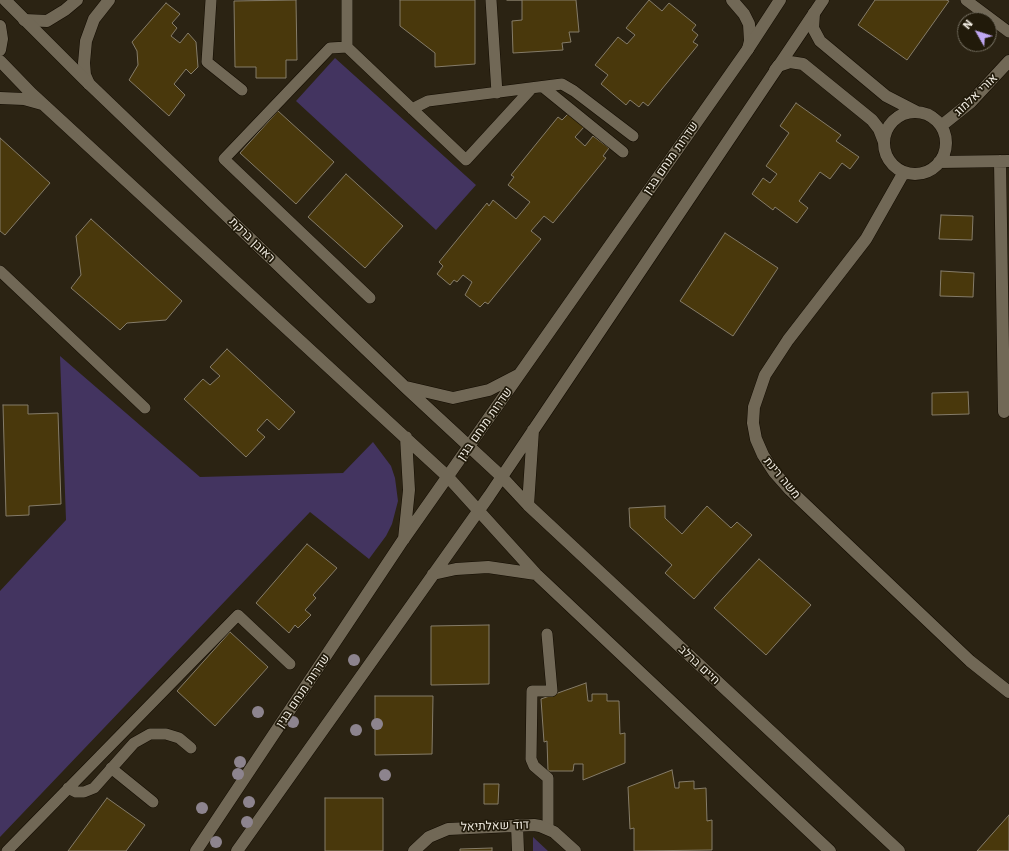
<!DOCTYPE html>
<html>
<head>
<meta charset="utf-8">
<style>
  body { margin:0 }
  #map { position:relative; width:1009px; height:851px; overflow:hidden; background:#2b2313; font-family:"Work Sans",sans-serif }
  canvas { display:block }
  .north { position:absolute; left:957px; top:12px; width:40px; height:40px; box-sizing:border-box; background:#211a0a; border:1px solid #746e60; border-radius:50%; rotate:309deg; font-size:11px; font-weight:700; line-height:16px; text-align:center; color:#f0ebe1 }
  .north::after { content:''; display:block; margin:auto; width:14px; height:18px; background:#c0a8f3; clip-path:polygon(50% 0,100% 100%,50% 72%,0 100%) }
</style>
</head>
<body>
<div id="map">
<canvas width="1009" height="851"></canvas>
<div class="north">N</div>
</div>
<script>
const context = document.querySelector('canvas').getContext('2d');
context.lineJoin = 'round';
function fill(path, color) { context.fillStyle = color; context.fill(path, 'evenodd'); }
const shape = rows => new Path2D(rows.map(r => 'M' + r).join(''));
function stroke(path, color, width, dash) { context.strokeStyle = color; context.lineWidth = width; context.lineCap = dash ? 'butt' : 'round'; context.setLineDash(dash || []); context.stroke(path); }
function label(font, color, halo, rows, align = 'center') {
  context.font = font + ' "Work Sans",Heebo,sans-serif'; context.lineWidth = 3.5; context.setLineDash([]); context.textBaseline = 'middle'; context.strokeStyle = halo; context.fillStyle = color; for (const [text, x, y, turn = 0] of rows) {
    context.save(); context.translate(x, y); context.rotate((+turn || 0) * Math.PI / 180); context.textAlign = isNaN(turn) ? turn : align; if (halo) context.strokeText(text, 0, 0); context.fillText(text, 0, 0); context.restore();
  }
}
const green = shape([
  [335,58,476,185,436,230,296,101],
  [60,356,200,477,343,473,373,442,391,466,395,478,398,501,392,524,386,536,369,559,310,512,0,837,0,591,66,520],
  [533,837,548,851,533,851]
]);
const building = shape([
  [296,0,297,60,286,60,286,78,256,78,256,67,235,67,234,1,296,0],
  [400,0,475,0,475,64,435,67,435,53,400,26,400,0],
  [507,0,576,0,579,32,569,32,571,42,562,43,563,50,513,53,512,21,522,20,522,0,507,0],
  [649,0,662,11,669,3,696,25,692,30,698,35,693,42,698,45,648,106,643,102,639,107,630,100,626,105,601,84,608,75,595,65,618,37,627,44,635,35,626,28,649,0],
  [875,0,946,0,949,1,907,60,858,25,875,0],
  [166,3,180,14,172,23,177,28,171,36,180,43,188,33,196,42,198,67,191,74,186,69,174,84,185,95,169,116,129,80,138,65,137,51,132,42,166,3],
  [796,103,841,135,836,141,859,157,850,169,842,163,830,179,820,172,799,201,808,208,797,223,775,207,773,210,752,194,763,178,770,183,777,174,766,166,789,133,780,126,796,103],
  [278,111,334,162,296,204,240,153,278,111],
  [568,114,584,127,575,137,585,146,593,136,609,148,603,156,606,158,553,223,544,216,531,231,541,239,488,304,485,302,480,307,465,295,472,282,463,275,457,282,454,280,450,285,437,274,443,266,439,262,487,203,489,206,493,200,516,219,530,202,508,185,514,177,511,175,558,117,562,120,568,114],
  [0,138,50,183,5,235,0,231,0,138],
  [346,174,403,226,365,268,308,217,346,174],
  [941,215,973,216,972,240,939,239,941,215],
  [91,219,182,301,166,320,127,323,120,330,71,288,81,275,76,236,91,219],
  [725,233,778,268,733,336,680,301,725,233],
  [941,271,974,273,973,297,940,296,941,271],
  [227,349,295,412,279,430,267,419,257,430,265,437,246,457,184,399,203,379,210,385,220,376,210,367,227,349],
  [968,392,969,414,932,415,932,393,968,392],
  [3,405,28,405,28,414,58,413,61,504,29,506,29,515,6,516,3,405],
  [665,506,665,518,682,534,707,506,731,528,737,522,752,535,694,599,665,573,672,565,630,527,629,508,665,506],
  [307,544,337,568,313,595,316,598,305,610,311,615,298,628,295,625,289,633,256,603,307,544],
  [759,559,811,605,766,655,714,608,759,559],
  [489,625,489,684,431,685,431,626,489,625],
  [230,632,268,667,215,726,177,691,230,632],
  [586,683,588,701,592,701,592,694,607,694,607,701,619,701,620,734,625,733,625,763,583,780,583,764,574,764,573,771,548,771,547,741,544,742,541,699,586,683],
  [375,696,433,696,432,754,375,755,375,696],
  [672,770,675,788,679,788,679,782,694,781,694,789,706,788,707,821,712,820,712,850,634,851,634,828,630,829,628,787,672,770],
  [484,784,499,784,498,804,484,804,484,784],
  [107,798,145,825,126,851,68,851,107,798],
  [325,798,383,798,383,851,325,851,325,798],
  [1009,815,1009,851,977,851,1009,815],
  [492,848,492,851,460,851,460,849,492,848]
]);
const lane = shape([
  [211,0,207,62,242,90],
  [347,0,347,47,466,160,532,88],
  [491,0,497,93],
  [966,0,1009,32],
  [347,47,330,48,224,159,370,298],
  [543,87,623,152],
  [412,109,428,101,562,84,574,91,633,136],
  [0,271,145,408],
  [547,634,552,691,532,691,531,759,534,766,548,778,548,829],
  [111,768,153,802],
  [68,788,76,792,84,792,94,788,134,743,150,734,166,734,179,738,191,748],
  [7,851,238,615,290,664]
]);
const street = shape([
  [732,0,744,14,749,24,750,41,748,49],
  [814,13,813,28,820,41,886,96,917,112],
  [24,20,47,21,65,10,77,0],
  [0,26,2,39,0,50],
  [775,70,778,66,790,62,803,64,872,120,879,129,884,142],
  [89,84,85,75,84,63,86,41,94,19,109,0],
  '884 143a31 31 0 1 1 62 0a31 31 0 1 1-62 0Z',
  [941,126,971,102,1009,61],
  [1000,161,1004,412],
  [939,162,1009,161],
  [904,172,866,239,788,340,765,375,754,407,753,423,756,439,763,455,774,472,790,490,970,661,1009,692],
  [517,825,518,851],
  [414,851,429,837,448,829,534,825,540,826,554,832,575,851]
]);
const secondary = shape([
  [5,0,84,79,405,387,501,476,528,505,899,851],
  [0,61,31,93,448,477,536,574,830,851],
  [0,98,24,99,42,104],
  [406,387,453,398,489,390,518,375],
  [528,505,533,430],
  [404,539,409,490,406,437],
  [433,574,456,569,488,567,536,574],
  [196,851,403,540,748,49,780,0],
  [237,851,489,496,823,0]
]);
const trees = [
  [354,660],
  [258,712],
  [293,722],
  [377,724],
  [356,730],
  [240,762],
  [238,774],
  [385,775],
  [249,802],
  [202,808],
  [247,822],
  [216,842]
];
const streetNames = [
  ["אורי אלמוג",976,95,-44],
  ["שדרות מנחם בגין",671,158,-55],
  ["ראובן ברקת",252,240,44],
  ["שדרות מנחם בגין",485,424,-55],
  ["משה רינת",782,478,50],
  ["חיים ברלב",699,665,43],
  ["שדרות מנחם בגין",303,691,-56],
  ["דוד שאלתיאל",495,826,-2]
];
fill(green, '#433460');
fill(building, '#49380c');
stroke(building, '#857c69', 1);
stroke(lane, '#130c01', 12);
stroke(street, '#130c01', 13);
stroke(secondary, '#130c01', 13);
stroke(lane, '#716856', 11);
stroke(street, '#716856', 12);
stroke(secondary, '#716856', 12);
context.fillStyle = '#8d848e';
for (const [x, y] of trees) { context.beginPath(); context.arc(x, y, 6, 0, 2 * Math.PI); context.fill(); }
label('12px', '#f0ebe1', '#211a0a', streetNames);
</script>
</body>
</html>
